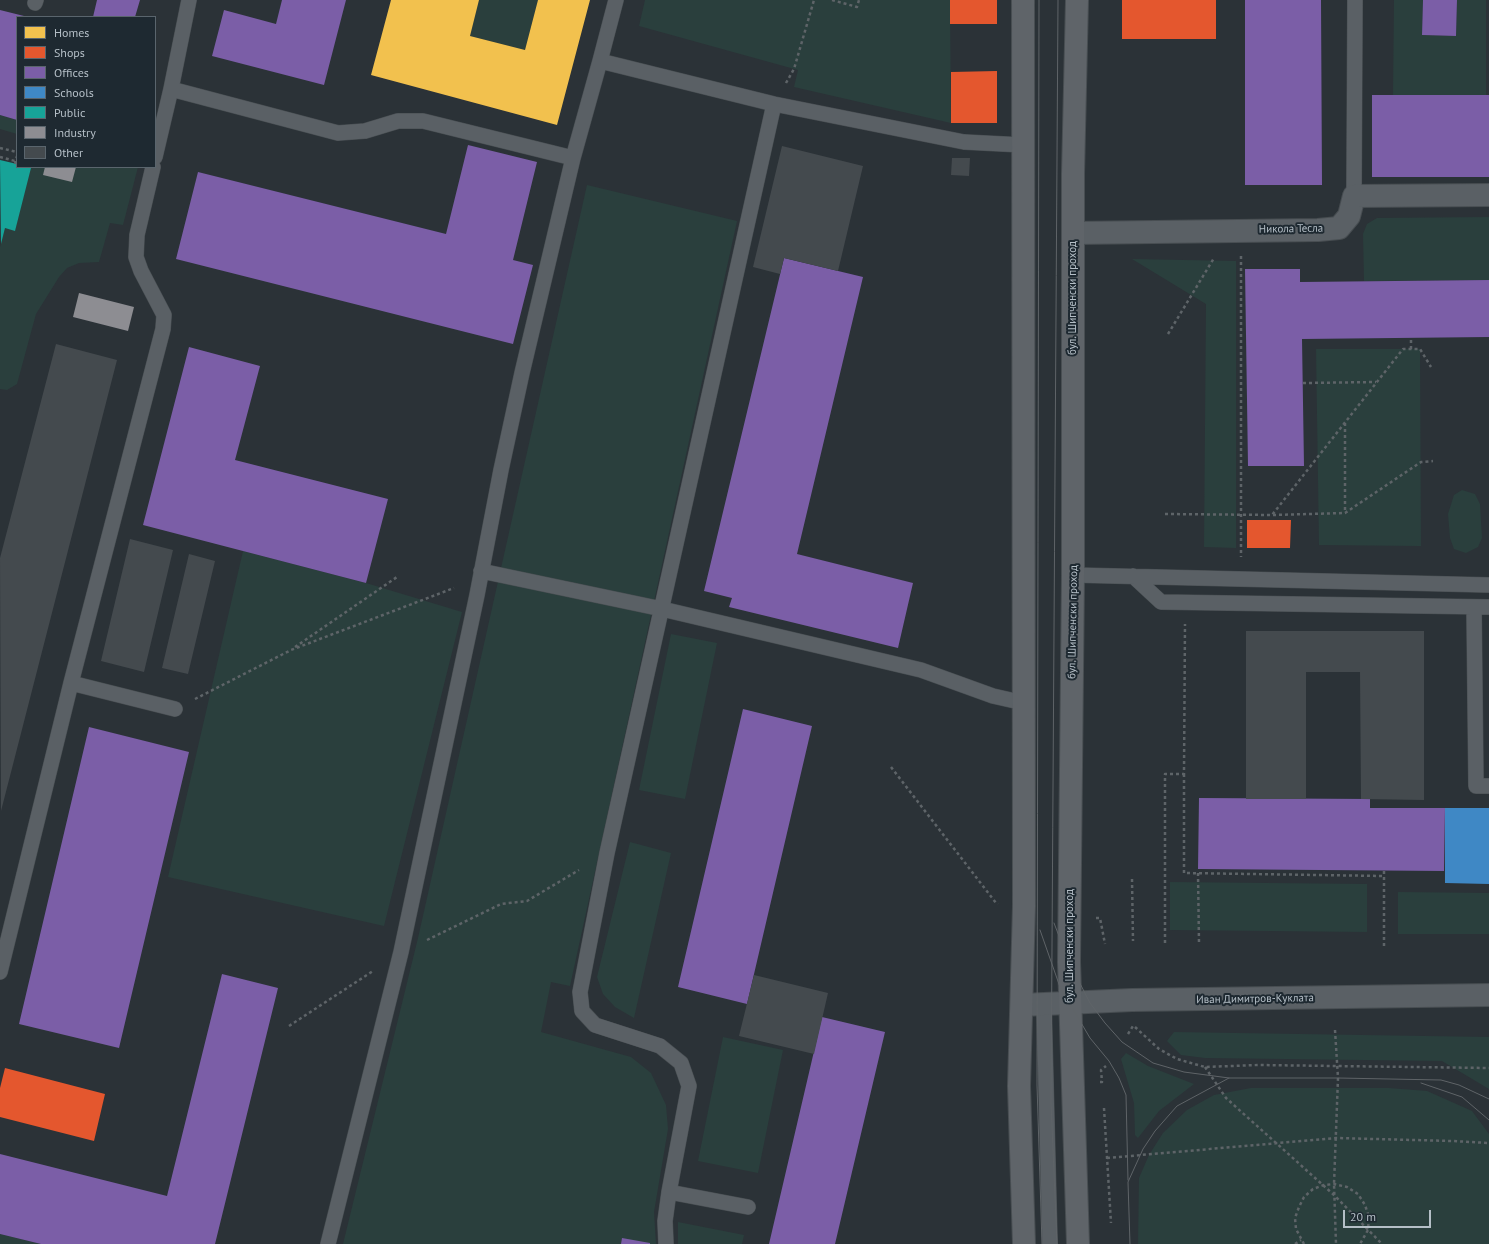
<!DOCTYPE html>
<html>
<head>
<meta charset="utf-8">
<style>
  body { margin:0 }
  #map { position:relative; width:1489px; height:1244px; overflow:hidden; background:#2b3237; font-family:"PT Sans",sans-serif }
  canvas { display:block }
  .legend { position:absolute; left:16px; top:16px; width:140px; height:152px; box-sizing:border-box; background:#1e2931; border:1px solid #5a656d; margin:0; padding:5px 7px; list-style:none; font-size:12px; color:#b5bfc7 }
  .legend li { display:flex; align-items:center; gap:8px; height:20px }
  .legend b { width:20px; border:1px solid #5a656d }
  .scale { position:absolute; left:1343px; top:1210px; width:88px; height:18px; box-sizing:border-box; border:2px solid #b5bfc7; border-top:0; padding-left:5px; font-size:12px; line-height:14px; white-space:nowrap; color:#b5bfc7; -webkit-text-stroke:3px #1e2931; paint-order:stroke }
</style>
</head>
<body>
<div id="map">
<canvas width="1489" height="1244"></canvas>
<ul class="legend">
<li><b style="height:11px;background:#f2c14e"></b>Homes</li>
<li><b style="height:11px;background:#e4572e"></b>Shops</li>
<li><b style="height:11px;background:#7b5ea7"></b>Offices</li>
<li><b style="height:11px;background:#3f88c5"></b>Schools</li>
<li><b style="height:11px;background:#17a398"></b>Public</li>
<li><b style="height:11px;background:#8d8d92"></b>Industry</li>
<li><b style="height:11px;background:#444a4e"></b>Other</li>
</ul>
<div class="scale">20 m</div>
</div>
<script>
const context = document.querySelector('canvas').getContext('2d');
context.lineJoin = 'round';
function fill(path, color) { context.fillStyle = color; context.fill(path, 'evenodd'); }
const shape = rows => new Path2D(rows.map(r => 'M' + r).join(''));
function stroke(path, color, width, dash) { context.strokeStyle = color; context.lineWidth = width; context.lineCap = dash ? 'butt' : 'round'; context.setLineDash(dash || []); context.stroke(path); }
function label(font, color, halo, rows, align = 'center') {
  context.font = font + ' "PT Sans",sans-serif'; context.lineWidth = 4; context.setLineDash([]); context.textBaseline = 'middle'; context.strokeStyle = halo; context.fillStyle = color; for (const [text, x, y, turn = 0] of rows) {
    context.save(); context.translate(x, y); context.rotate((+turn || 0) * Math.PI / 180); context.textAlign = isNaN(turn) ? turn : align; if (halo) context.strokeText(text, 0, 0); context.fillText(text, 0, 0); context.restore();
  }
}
const green = shape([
  [479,0,538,0,525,50,470,36],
  [645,0,950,0,951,123,794,87,798,70,639,26],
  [1394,0,1423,0,1422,35,1456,36,1457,0,1486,0,1486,95,1393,95],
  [0,115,17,120,17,134,0,129],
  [31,167,138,167,123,225,110,223,99,262,79,263,67,268,59,277,36,314,17,384,7,390,0,389,0,247,5,228,15,230],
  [587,185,737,221,570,986,551,982,541,1032,631,1057,651,1073,666,1105,668,1129,654,1212,656,1244,343,1244,418,938],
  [1489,217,1489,280,1364,281,1363,234,1367,224,1377,218],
  [1132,259,1236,261,1236,548,1204,547,1206,304],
  [1316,349,1420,349,1421,546,1319,545],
  [1462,490,1475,494,1480,504,1482,538,1478,547,1466,553,1454,549,1450,538,1448,514,1454,495],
  [243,551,366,583,462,612,384,926,168,877],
  [671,634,717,643,685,799,639,790],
  [630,842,671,853,634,1018,615,1007,603,994,597,977],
  [1170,882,1367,884,1367,932,1170,930],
  [1398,892,1489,893,1489,934,1398,934],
  [1174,1032,1489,1037,1489,1089,1442,1061,1205,1058,1181,1055,1167,1041],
  [723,1037,783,1050,758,1173,698,1161],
  [1126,1053,1148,1066,1194,1084,1159,1111,1138,1138,1135,1135,1134,1103,1121,1059],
  [1251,1088,1389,1088,1427,1091,1472,1111,1489,1134,1489,1244,1138,1244,1139,1178,1149,1155,1163,1133,1187,1110,1214,1095],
  [678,1222,744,1235,742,1244,678,1244],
  [0,1234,41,1244,0,1244]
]);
const homes = shape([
  [391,0,479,0,470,36,525,50,538,0,590,0,557,125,371,75]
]);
const shops = shape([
  [950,0,997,0,997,24,950,24],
  [1122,0,1216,0,1216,39,1122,39],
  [997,71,997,123,951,123,951,72],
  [1247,520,1291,520,1290,548,1247,548],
  [5,1068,105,1094,94,1141,0,1117,0,1088]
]);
const offices = shape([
  [97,0,140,0,135,17,93,17],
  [282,0,346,0,324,85,212,56,224,10,276,24],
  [1245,0,1321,0,1322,185,1245,185],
  [1423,0,1457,0,1456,36,1422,35],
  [0,10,24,16,17,17,17,120,0,115],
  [1372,95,1489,95,1489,177,1372,177],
  [468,145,537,162,513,260,533,265,513,344,176,259,198,172,446,234],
  [784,258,863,277,797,554,913,583,898,648,729,607,732,598,704,591],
  [1245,269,1300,269,1300,282,1489,280,1489,337,1302,339,1304,466,1248,466],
  [189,347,260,366,235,460,388,499,366,583,143,525],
  [743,709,812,726,747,1004,678,987],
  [89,727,189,752,119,1048,19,1024],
  [1199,798,1370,799,1370,808,1445,808,1444,871,1198,869],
  [222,974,278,988,215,1244,41,1244,0,1234,0,1154,167,1196],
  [822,1017,885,1032,835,1244,769,1244],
  [622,1238,650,1243,650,1244,621,1244]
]);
const schools = shape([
  [1445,808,1489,808,1489,884,1445,883]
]);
const public = shape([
  [0,160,17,164,17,167,31,168,15,231,5,228,1,244]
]);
const industry = shape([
  [45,167,76,167,72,182,43,175],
  [79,293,134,307,128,331,73,317]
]);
const building = shape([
  [782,146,863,166,838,271,784,258,780,274,753,267],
  [952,158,970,158,969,176,951,175],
  [56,344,117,360,1,811,0,558],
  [130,539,173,550,144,672,101,661],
  [189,554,215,561,188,674,162,668],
  [1246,631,1424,631,1424,800,1361,799,1360,672,1306,672,1306,799,1246,799],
  [754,975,828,993,814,1054,739,1036]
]);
const path = shape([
  [832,0,857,7,859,0],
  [786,83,794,69,814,0],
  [0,148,17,152],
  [0,157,15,161],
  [15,164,17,156],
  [1241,256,1241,557],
  [1168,334,1214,258],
  [1411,349,1411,338],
  [1303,383,1376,382],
  [1345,423,1345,513],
  [1165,514,1272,515,1403,349,1420,349,1431,367],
  [1273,515,1345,513,1421,462,1433,461],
  [295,647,397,577],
  [195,699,291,650,454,588],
  [891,767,996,903,998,904],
  [1184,774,1184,873,1384,876],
  [1198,873,1199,943],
  [1132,879,1133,941],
  [1096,918,1100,918,1105,944],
  [427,940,501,904,527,901,579,870],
  [1165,943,1165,774,1184,774,1185,624],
  [1384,946,1384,870],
  [289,1026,373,971],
  [1135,1027,1159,1049,1177,1059,1205,1067,1258,1065,1489,1068],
  [1335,1030,1338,1078,1334,1184,1336,1244],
  [1128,1034,1133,1026],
  [1205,1067,1226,1098,1334,1195,1382,1244],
  [1100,1082,1102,1082,1101,1070,1106,1066],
  [1104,1108,1111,1223],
  [1107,1158,1336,1138,1452,1141,1489,1143],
  [1295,1244,1301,1240],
  [1304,1244,1296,1229,1295,1218,1299,1207,1304,1197,1313,1189,1324,1185,1334,1184,1347,1187,1358,1194,1365,1205,1369,1217,1368,1230,1360,1244]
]);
const service = shape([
  [35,3,36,0],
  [600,61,616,0],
  [171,89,189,0],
  [155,157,171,89,338,133,365,131,398,121,423,121,573,158],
  [1354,196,1355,0],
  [481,571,662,609,921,670,993,696,1024,703],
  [1073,575,1489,585],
  [1133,576,1161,602,1489,607],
  [1474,607,1476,786,1489,786],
  [71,683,175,709],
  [0,972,71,683,163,329,164,315,141,271,136,257,137,235,153,167],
  [1044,1004,1050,1244],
  [669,1192,748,1207],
  [328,1244,401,952,477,595,501,470,522,373,573,158,600,61,774,104,964,142,1023,145],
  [666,1244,665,1221,669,1192,689,1086,681,1063,660,1046,595,1025,582,1011,580,992,607,853,774,104]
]);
const minor = shape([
  [1073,233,1318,230,1339,228,1349,216,1354,196,1489,195]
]);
const tertiary = shape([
  [1022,1005,1132,1000,1489,995]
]);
const secondary = shape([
  [1023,0,1024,906,1019,1086,1024,1244],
  [1077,0,1073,174,1073,575,1069,962,1078,1244]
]);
const tram = shape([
  [1039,0,1037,1085,1042,1244],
  [1054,923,1069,962,1090,1003,1105,1023,1122,1042,1153,1063,1184,1072,1229,1078],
  [1040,930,1060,987,1090,1038,1109,1061,1119,1078,1126,1095,1128,1180],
  [1421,1083,1462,1097,1489,1120],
  [1057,1244,1051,1103,1058,0],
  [1130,1244,1128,1182,1143,1149,1155,1131,1177,1106,1229,1078,1338,1078,1441,1080,1459,1085,1489,1099]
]);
const streetNames = [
  ["Никола Тесла",1291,229,-1],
  ["бул. Шипченски проход",1073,298,-90],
  ["бул. Шипченски проход",1073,622,-89],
  ["бул. Шипченски проход",1070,946,-90],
  ["Иван Димитров-Куклата",1255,999,-1]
];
fill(green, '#2a3f3d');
fill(homes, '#f2c14e');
fill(shops, '#e4572e');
fill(offices, '#7b5ea7');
fill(schools, '#3f88c5');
fill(public, '#17a398');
fill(industry, '#8d8d92');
fill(building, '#444a4e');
stroke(service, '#484e52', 16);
stroke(minor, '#484e52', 24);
stroke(tertiary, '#484e52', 24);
stroke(secondary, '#484e52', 24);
stroke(path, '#5e6468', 2.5, [3, 3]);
stroke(service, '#5a6065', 15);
stroke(minor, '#5a6065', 22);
stroke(tertiary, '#5a6065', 22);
stroke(secondary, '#5f6469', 22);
stroke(tram, '#5f6468', 1);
label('11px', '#b5bfc7', '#1e2931', streetNames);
</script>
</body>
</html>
